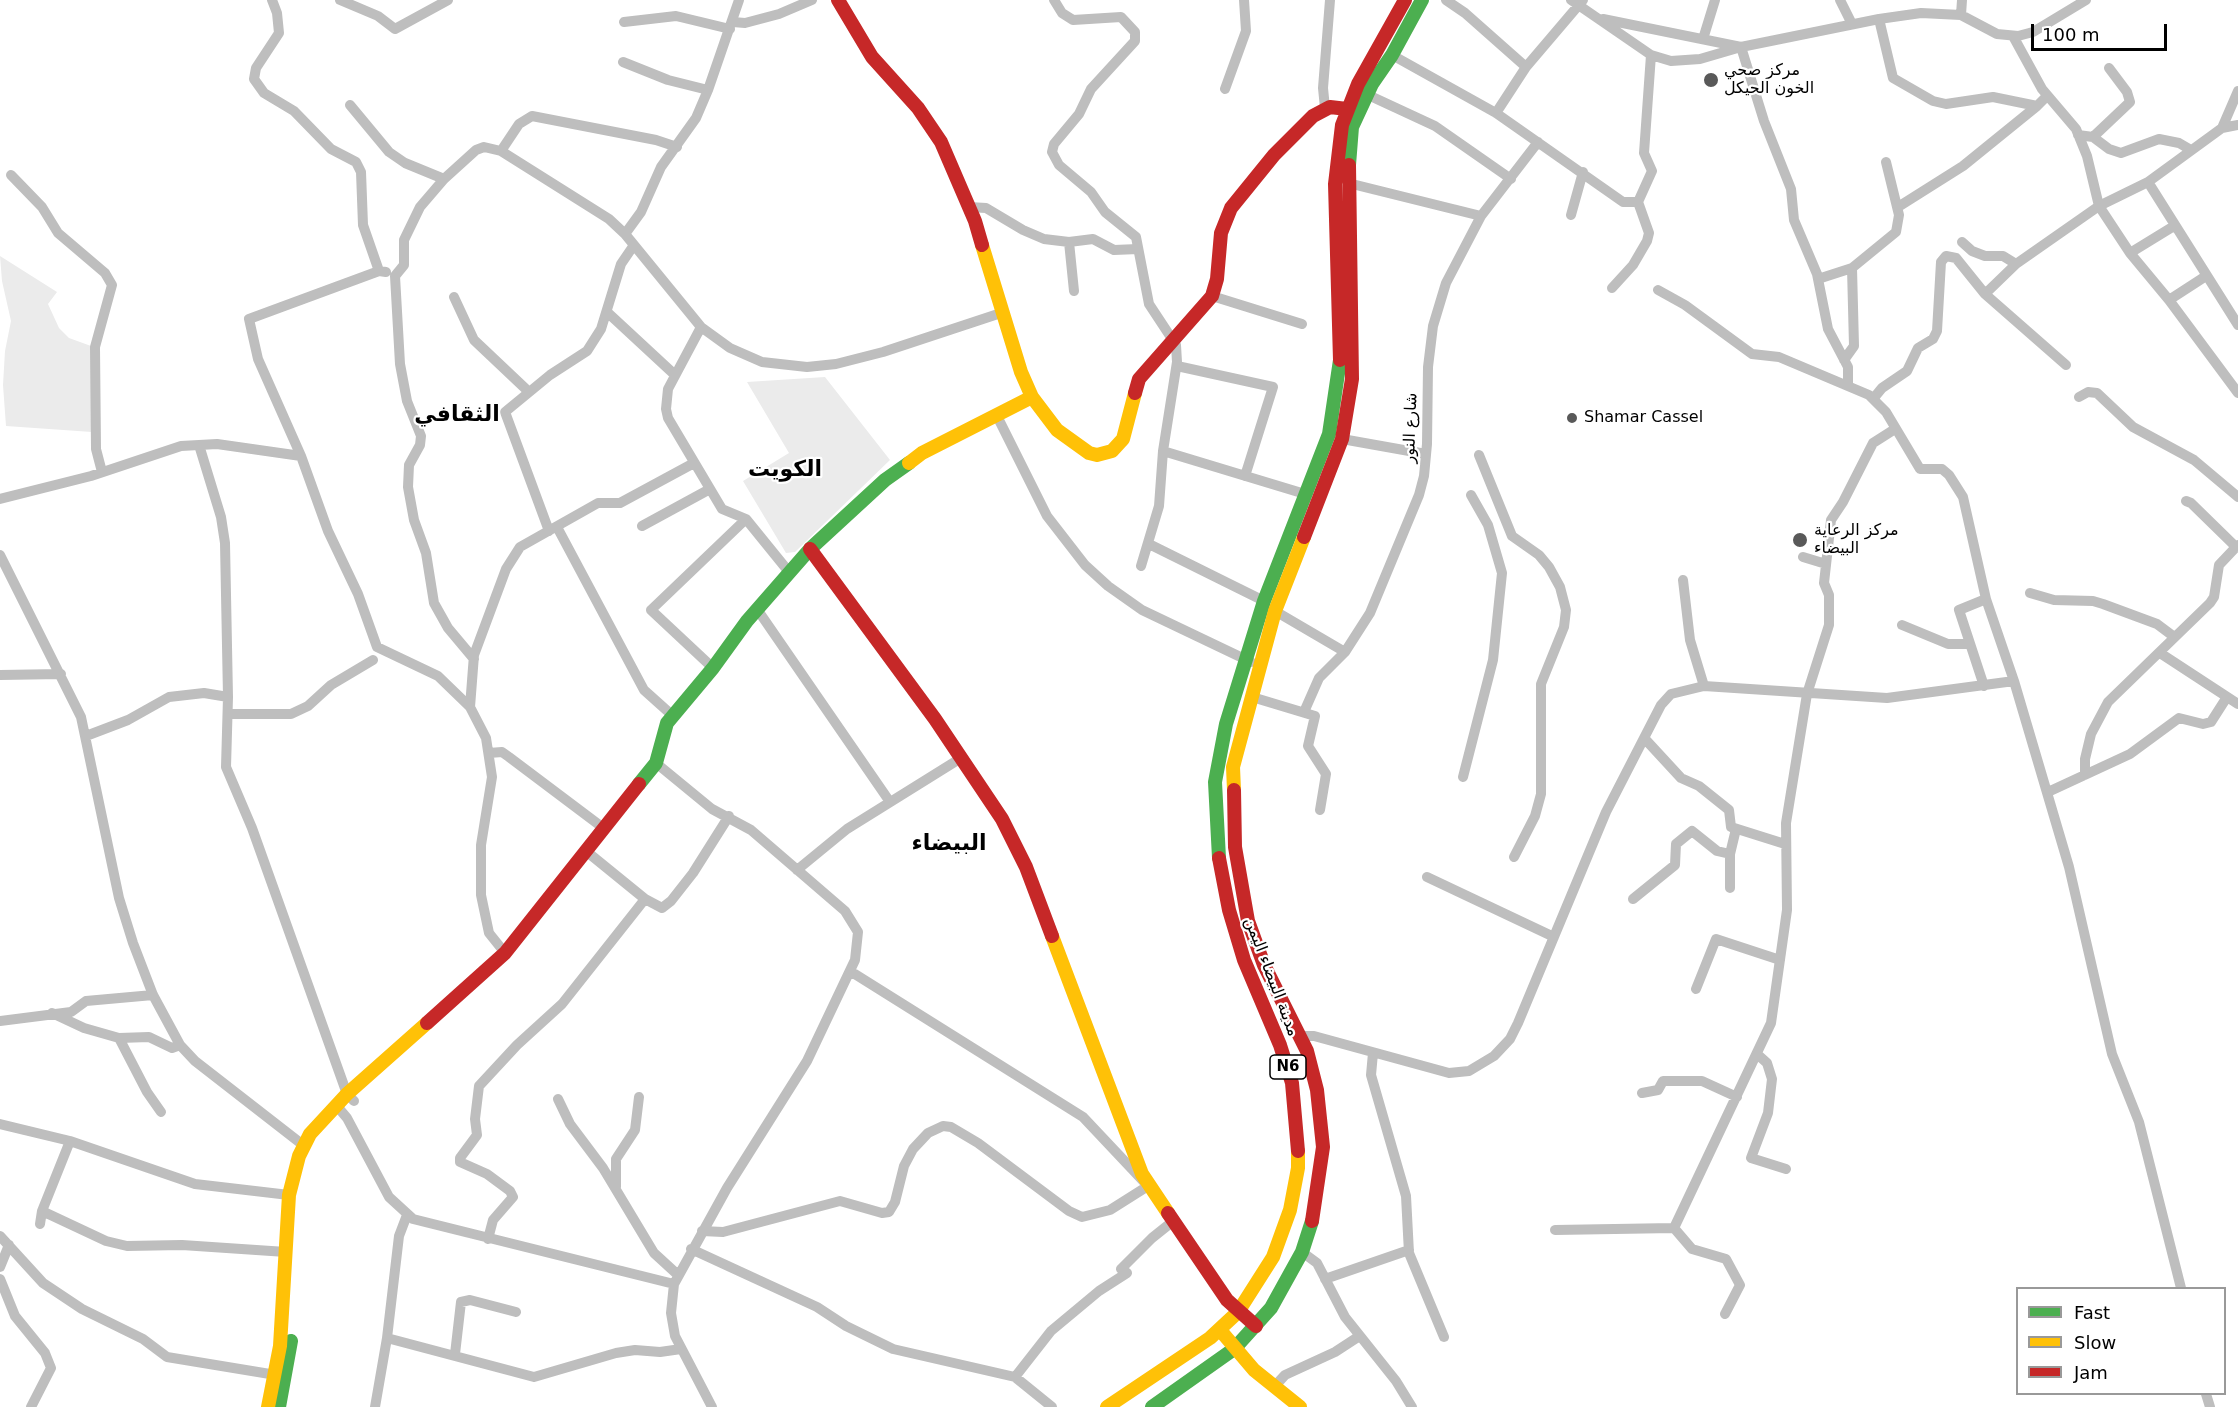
<!DOCTYPE html>
<html>
<head>
<meta charset="utf-8">
<style>
  body { margin:0 }
  #map { position:relative; width:2238px; height:1407px; overflow:hidden; background:#fff; font-family:"DejaVu Sans",sans-serif }
  canvas { display:block }
  .legend { position:absolute; left:2016px; top:1287px; width:210px; height:108px; box-sizing:border-box; background:#fff; border:2px solid #999; margin:0; padding:8px 10px; list-style:none; font-size:18px; color:#000 }
  .legend li { display:flex; align-items:center; gap:12px; height:30px }
  .legend b { width:30px; border:2px solid #999 }
  .scale { position:absolute; left:2031px; top:24px; width:136px; height:27px; box-sizing:border-box; border:3px solid #000; border-top:0; padding-left:8px; font-size:18px; line-height:21px; white-space:nowrap; color:#000; -webkit-text-stroke:4px #fff; paint-order:stroke }
</style>
</head>
<body>
<div id="map">
<canvas width="2238" height="1407"></canvas>
<ul class="legend">
<li><b style="height:8px;background:#4caf50"></b>Fast</li>
<li><b style="height:8px;background:#ffc107"></b>Slow</li>
<li><b style="height:8px;background:#c62828"></b>Jam</li>
</ul>
<div class="scale">100 m</div>
</div>
<script>
const context = document.querySelector('canvas').getContext('2d');
context.lineJoin = 'round';
function fill(path, color) { context.fillStyle = color; context.fill(path, 'evenodd'); }
const shape = rows => new Path2D(rows.map(r => 'M' + r).join(''));
function stroke(path, color, width, dash) { context.strokeStyle = color; context.lineWidth = width; context.lineCap = dash ? 'butt' : 'round'; context.setLineDash(dash || []); context.stroke(path); }
function label(font, color, halo, rows, align = 'center') {
  context.font = font + ' "DejaVu Sans","Noto Sans Arabic",sans-serif'; context.lineWidth = 4.5; context.setLineDash([]); context.textBaseline = 'middle'; context.strokeStyle = halo; context.fillStyle = color; for (const [text, x, y, turn = 0] of rows) {
    context.save(); context.translate(x, y); context.rotate((+turn || 0) * Math.PI / 180); context.textAlign = isNaN(turn) ? turn : align; if (halo) context.strokeText(text, 0, 0); context.fillText(text, 0, 0); context.restore();
  }
}
const green = shape([
  [0,256,57,292,48,304,59,328,69,338,91,346,92,432,6,426,3,385,5,351,11,321,2,281],
  [825,377,890,460,795,552,786,553,743,481,789,453,747,382]
]);
const street = shape([
  [272,0,277,13,279,33,256,68,254,79,264,93,294,111,331,149,356,162,361,172,363,225,379,271],
  [340,0,378,16,395,29,448,0],
  [1054,0,1062,13,1073,20,1121,17,1135,32,1135,41,1091,89,1079,114,1054,144,1052,152,1059,165,1091,192,1105,212,1136,237,1149,304,1176,345,1177,362,1163,451,1159,506,1141,566],
  [1446,0,1465,13,1526,67],
  [1571,0,1651,55,1671,61,1700,59,1741,47,1879,19,1921,13,1961,15,1997,34,2018,36,2033,32,2086,0],
  [1840,0,1852,24],
  [1961,15,1962,0],
  [1603,19,1741,47],
  [1879,19,1893,78,1933,101,1946,104,1993,97,2037,106,2047,96],
  [624,22,676,16,730,29],
  [733,22,745,23,779,14,812,0],
  [2013,36,2042,89,2076,129,2087,156,2099,206,2130,253,2169,300,2238,393],
  [1703,39,1715,0],
  [1741,47,1764,121,1791,189,1794,220,1817,274,1828,329,1848,367,1848,385],
  [1392,55,1496,113,1623,202,1638,202,1652,171,1644,153,1651,55],
  [623,62,668,80,708,90],
  [1225,89,1246,31,1244,0],
  [1366,94,1435,126,1511,179],
  [350,105,389,152,405,163,444,179],
  [1325,108,1323,88,1330,0],
  [1496,113,1526,67,1583,0],
  [2222,128,2238,91],
  [2078,135,2093,137,2109,149,2121,153,2159,139,2179,143,2191,150],
  [2093,137,2130,102,2127,92,2109,68],
  [501,151,519,124,532,116,656,140,677,147],
  [11,175,42,207,58,233,105,273,112,285,95,347,96,449,102,472],
  [2148,182,2222,128,2238,125],
  [1348,183,1481,216],
  [969,207,986,208,1023,230,1044,239,1069,242,1093,239,1114,250,1138,249],
  [1898,207,1963,166,2037,106],
  [1571,215,1583,172],
  [625,234,641,212,661,167,696,118,708,90,739,0],
  [1069,242,1074,291],
  [1962,242,1972,251,1985,256,2003,256,2016,264,2099,206,2148,182,2238,325],
  [2130,253,2174,226],
  [1818,279,1852,268,1896,232,1899,215,1886,162],
  [1612,288,1633,265,1647,241,1649,233,1638,202],
  [1658,290,1685,305,1752,354,1779,357,1869,395,1886,412,1920,469,1942,469,1949,475,1963,497,1986,599,2014,681,2069,867,2112,1054,2139,1122,2181,1288],
  [1985,294,2016,264],
  [1212,296,1302,324],
  [454,297,474,340,529,392],
  [2169,300,2206,276],
  [607,312,675,375],
  [701,327,668,389,666,409,668,418,722,509,746,519,789,572],
  [1844,360,1854,346,1852,268],
  [1177,366,1273,387,1245,476],
  [2079,397,2088,392,2097,393,2133,427,2194,460,2238,497],
  [1873,399,1882,388,1907,371,1918,348,1933,339,1937,331,1941,262,1946,256,1956,258,1985,294,2066,365],
  [996,414,1047,516,1085,565,1108,586,1142,610,1251,662],
  [1342,439,1426,454],
  [199,445,221,517,225,543,228,697,226,767,252,828,347,1094,354,1101],
  [1163,451,1305,494],
  [1479,455,1512,536,1539,555,1549,567,1560,587,1566,610,1564,627,1541,684,1541,794,1535,816,1514,857],
  [301,456,258,359,249,319,379,271,386,272],
  [0,499,91,476,181,446,217,444,301,456,328,531,358,594,377,647,438,676,470,707,486,738,492,777,481,845,481,895,489,933,505,953],
  [2186,501,2191,503,2236,547],
  [642,526,710,489],
  [557,527,644,690,673,716],
  [549,531,505,412,550,375,587,351,601,329,621,264,634,245],
  [1149,544,1264,601],
  [0,555,81,717,119,898,133,943,153,995,180,1045,195,1061,303,1145],
  [1803,557,1826,564],
  [1683,580,1690,640,1704,686],
  [2030,593,2054,600,2093,601,2103,604,2157,624,2173,636],
  [757,609,890,802],
  [1275,611,1345,652],
  [1902,625,1948,644,1970,644],
  [2160,653,2238,704],
  [474,659,448,628,434,603,426,553,414,520,408,487,409,465,420,445,421,436,407,401,400,364,395,276,404,265,404,240,420,207,444,179,476,150,484,147,501,151,609,219,625,234,701,327,730,348,762,362,807,367,836,364,883,352,1004,312],
  [713,668,651,610,746,519],
  [0,675,61,674],
  [1984,686,1959,610,1986,599],
  [1252,697,1315,716,1308,746,1326,774,1320,810],
  [470,707,474,655,506,569,520,547,598,503,620,503,694,463],
  [1304,712,1319,678,1345,652,1370,613,1419,495,1424,476,1427,444,1428,367,1433,326,1446,283,1481,216,1538,142],
  [228,714,291,714,308,706,331,685,373,660],
  [86,736,128,720,169,697,204,693,228,697],
  [1645,739,1681,778,1699,786,1729,810,1731,827,1785,844],
  [489,753,502,752,509,757,602,827],
  [656,763,712,809,751,830,845,911,858,932,855,960,807,1061,727,1188,674,1284,671,1313,675,1336,712,1407],
  [2085,775,2085,759,2091,734,2108,702,2210,603,2214,597,2219,565,2238,545],
  [1463,777,1493,660,1502,573,1488,525,1471,495],
  [2048,792,2130,754,2179,718,2203,724,2211,722,2227,697],
  [586,851,645,899,662,908,671,901,693,873,729,816],
  [797,870,847,829,961,758],
  [1427,877,1554,937],
  [1730,888,1730,854],
  [1633,899,1675,865,1676,844,1692,831,1717,851,1730,854,1736,829],
  [1696,989,1716,939,1780,960],
  [52,1013,84,1028,119,1038,149,1037,172,1048,180,1045],
  [0,1021,71,1012,86,1001,153,995],
  [1300,1036,1314,1036,1449,1073,1469,1071,1494,1056,1510,1039,1518,1023,1606,812,1661,705,1671,694,1704,686,1887,698,2014,681],
  [119,1038,147,1092,161,1112],
  [1373,1053,1371,1075,1406,1196,1409,1253,1444,1337],
  [1757,1054,1767,1063,1772,1079,1768,1113,1751,1158,1786,1169],
  [1642,1093,1658,1090,1663,1081,1702,1081,1737,1097],
  [558,1099,570,1124,603,1168,654,1253,678,1275],
  [336,1105,347,1118,389,1197,413,1219,674,1284],
  [0,1124,70,1141,195,1184,289,1195],
  [616,1187,616,1159,635,1130,639,1097],
  [42,1211,106,1241,127,1246,182,1245,286,1252],
  [40,1224,42,1211,70,1141],
  [1674,1228,1771,1023,1787,910,1786,823,1807,694,1829,625,1829,595,1824,583,1831,520,1843,502,1873,443,1895,429],
  [1555,1230,1674,1228,1692,1249,1726,1259,1740,1285,1725,1314],
  [702,1231,723,1232,840,1201,882,1213,889,1212,895,1202,904,1166,913,1149,928,1133,943,1126,951,1127,978,1143,1069,1211,1082,1217,1110,1210,1148,1186,1083,1117,850,971],
  [0,1236,43,1283,82,1309,143,1339,167,1357,276,1375],
  [488,1239,493,1220,513,1197,510,1191,487,1174,460,1162,460,1158,477,1135,475,1119,479,1086,517,1045,562,1004,645,899],
  [691,1249,817,1307,846,1326,893,1349,1015,1377,1052,1407],
  [1302,1252,1317,1263,1345,1317,1396,1381,1412,1407],
  [0,1267,9,1245],
  [0,1279,15,1316,45,1353,51,1368,31,1407],
  [1325,1279,1409,1250],
  [387,1338,534,1377,616,1353,635,1350,660,1352,681,1349],
  [455,1354,461,1302,470,1300,516,1312],
  [1015,1377,1051,1331,1099,1291,1127,1273,1121,1269,1152,1238,1172,1222],
  [1274,1387,1285,1375,1335,1352,1358,1337],
  [2206,1394,2210,1407],
  [375,1407,387,1338,399,1236,407,1215]
]);
const fast = shape([
  [1349,165,1352,127,1372,84,1392,55,1422,0],
  [639,784,656,763,667,723,713,668,747,621,810,549,885,480,909,463],
  [1219,858,1215,782,1226,724,1264,601,1329,434,1340,360],
  [279,1407,291,1341],
  [1152,1407,1234,1349,1271,1308,1302,1252,1312,1221]
]);
const slow = shape([
  [982,245,1021,372,1032,397,1057,430,1089,453,1097,455,1112,451,1123,439,1135,393],
  [909,463,922,453,1032,397],
  [1234,790,1233,767,1275,611,1304,537],
  [1052,936,1142,1174,1168,1213],
  [1220,1330,1254,1370,1300,1407],
  [268,1407,280,1346,289,1195,299,1156,310,1134,347,1094,427,1023],
  [1107,1407,1210,1338,1238,1312,1273,1257,1290,1210,1298,1168,1298,1151]
]);
const jam = shape([
  [838,0,872,57,918,108,941,142,975,221,982,245],
  [1340,360,1335,184,1342,125,1358,84,1405,0],
  [1135,393,1139,379,1212,296,1217,279,1221,233,1231,208,1274,155,1313,116,1330,107,1347,109],
  [1304,537,1342,439,1352,379,1349,165],
  [810,549,935,719,1002,819,1026,867,1052,936],
  [1234,790,1235,847,1248,921,1264,965,1307,1051,1317,1090,1323,1147,1312,1221],
  [1219,858,1229,910,1244,960,1280,1045,1292,1083,1298,1151],
  [427,1023,505,953,639,784],
  [1168,1213,1227,1300,1256,1326]
]);
const markers = [
  [1711,80,8,"#595959"],
  [1572,418,6,"#595959"],
  [1800,540,8,"#595959"]
];
const shields = [
  [1288,1067,36]
];
const shieldNames = [
  ["N6",1288,1067]
];
const poiNames = [
  ["مركز صحي",1724,71],
  ["الخون الحيكل",1724,89],
  ["Shamar Cassel",1584,418],
  ["مركز الرعاية",1814,531],
  ["البيضاء",1814,549]
];
const streetNames = [
  ["شارع النور",1411,428,-88],
  ["مدينة البيضاء اليمن",1271,977,69]
];
const districtNames = [
  ["الثقافي",457,415],
  ["الكويت",785,470],
  ["البيضاء",949,844]
];
fill(green, '#ebebeb');
stroke(street, '#bebebe', 10);
stroke(fast, '#4caf50', 14);
stroke(slow, '#ffc107', 14);
stroke(jam, '#c62828', 14);
for (const [x, y, r, color] of markers) { const dot = new Path2D(); dot.arc(x, y, r, 0, 2 * Math.PI); context.fillStyle = color; context.fill(dot); stroke(dot, '#fff', 2); }
for (const [x, y, w] of shields) { const box = new Path2D(); box.roundRect(x - w / 2, y - 12, w, 24, 4.5); context.fillStyle = '#fff'; context.fill(box); stroke(box, '#000', 1.5); }
label('bold 15px', '#000', null, shieldNames);
label('16px', '#000', '#fff', poiNames, 'left');
label('16px', '#000', '#fff', streetNames);
label('bold 22px', '#000', '#fff', districtNames);
</script>
</body>
</html>
